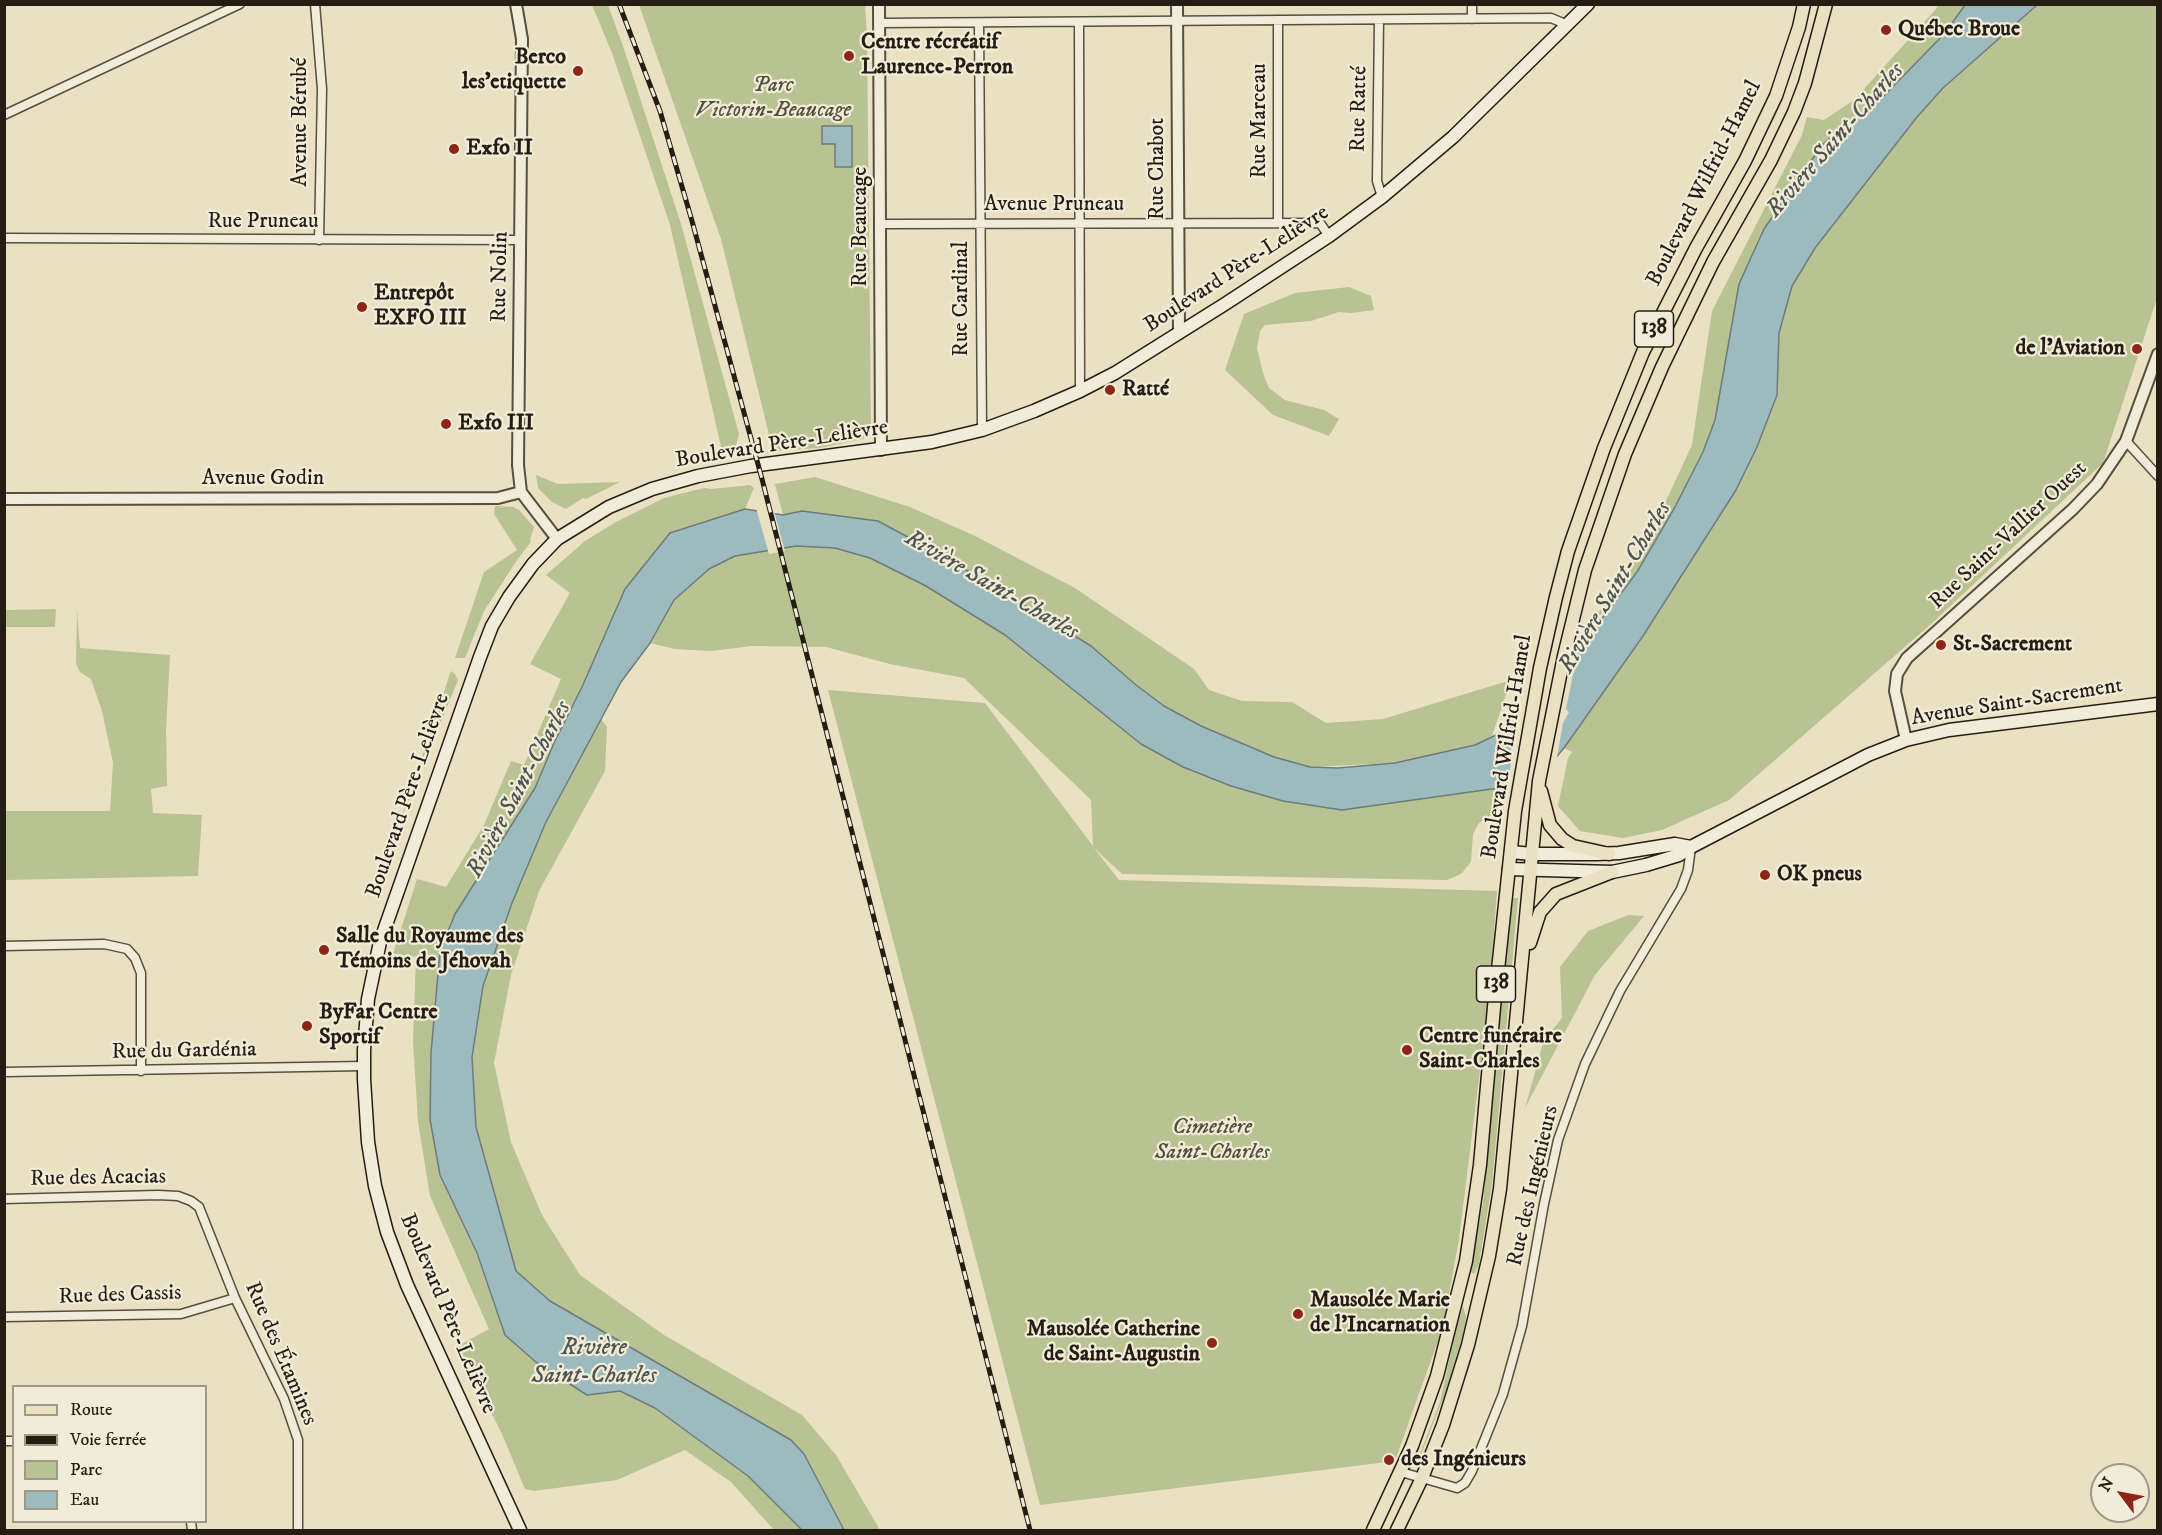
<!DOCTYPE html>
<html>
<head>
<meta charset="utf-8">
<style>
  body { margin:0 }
  #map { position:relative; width:2162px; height:1535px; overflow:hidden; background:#eae1c3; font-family:"IM FELL DW Pica",serif }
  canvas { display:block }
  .frame { position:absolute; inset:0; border:6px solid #251d14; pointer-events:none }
  .legend { position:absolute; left:12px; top:1385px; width:195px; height:138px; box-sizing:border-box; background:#f1ecd8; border:2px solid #9f998a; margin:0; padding:8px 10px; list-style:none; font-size:18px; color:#251d14 }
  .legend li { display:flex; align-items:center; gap:12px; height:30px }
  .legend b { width:30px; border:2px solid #9f998a }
  .north { position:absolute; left:2090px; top:1463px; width:60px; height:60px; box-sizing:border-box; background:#f1ecd8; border:2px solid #9f998a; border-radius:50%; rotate:302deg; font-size:16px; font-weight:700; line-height:24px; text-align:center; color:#251d14 }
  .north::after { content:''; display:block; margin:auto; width:21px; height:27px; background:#8f2418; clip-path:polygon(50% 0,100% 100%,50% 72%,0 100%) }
</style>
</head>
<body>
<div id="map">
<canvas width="2162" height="1535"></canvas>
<div class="frame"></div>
<ul class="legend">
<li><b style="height:8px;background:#eae1c3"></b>Route</li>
<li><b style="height:8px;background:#251d14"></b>Voie ferrée</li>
<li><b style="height:16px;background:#b8c292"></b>Parc</li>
<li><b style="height:16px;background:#9dbbbf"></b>Eau</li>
</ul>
<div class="north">N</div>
</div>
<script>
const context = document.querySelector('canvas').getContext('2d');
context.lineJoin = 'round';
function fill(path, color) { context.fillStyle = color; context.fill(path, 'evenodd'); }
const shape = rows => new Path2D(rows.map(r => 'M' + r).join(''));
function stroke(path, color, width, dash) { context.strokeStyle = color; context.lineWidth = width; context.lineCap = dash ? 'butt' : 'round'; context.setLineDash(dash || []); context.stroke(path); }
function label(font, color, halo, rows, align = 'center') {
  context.font = font + ' "IM FELL DW Pica",serif'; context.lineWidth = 4.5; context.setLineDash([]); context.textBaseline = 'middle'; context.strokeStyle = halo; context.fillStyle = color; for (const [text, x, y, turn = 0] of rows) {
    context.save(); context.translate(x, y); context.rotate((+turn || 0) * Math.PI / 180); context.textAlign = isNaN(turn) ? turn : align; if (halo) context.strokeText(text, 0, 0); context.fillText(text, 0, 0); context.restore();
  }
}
const green = shape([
  [592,5,608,5,624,49,681,224,739,434,734,453,723,455,670,225,612,53],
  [639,5,865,5,867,36,871,428,863,439,819,448,773,451,721,239],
  [1938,5,1965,5,1945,33,1880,100,1847,124,1823,144,1809,164,1739,284,1715,420,1703,452,1675,507,1637,572,1588,629,1657,520,1692,445,1712,311,1802,135,1807,117,1824,120,1854,100,1936,9],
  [2037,5,2157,5,2157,298,2103,463,1930,625,1729,800,1662,830,1623,838,1580,831,1558,806,1568,758,1572,752,1564,748,1643,636,1736,490,1757,447,1777,395,1779,333,1792,286,1815,248,1917,117,1943,88],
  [1349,287,1371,296,1374,310,1351,313,1339,312,1311,321,1265,325,1260,331,1257,348,1263,373,1269,388,1285,400,1324,410,1339,419,1329,436,1273,415,1225,370,1244,314,1295,293],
  [536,475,558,484,620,482,586,499,583,498,566,509,552,502,538,488],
  [815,477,910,507,973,535,1075,588,1194,669,1209,690,1242,701,1292,702,1326,723,1383,719,1511,680,1492,736,1475,745,1395,763,1310,767,1274,757,1201,726,1164,706,1136,685,798,512,783,515,775,484],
  [750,485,754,488,745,509,670,533,582,687,554,743,535,788,455,914,440,951,431,1053,440,1175,476,1253,505,1335,537,1363,587,1395,620,1391,655,1408,748,1476,802,1530,774,1530,731,1482,685,1450,617,1480,534,1491,525,1489,502,1434,458,1346,489,1329,430,1196,418,1122,413,1041,416,957,393,954,417,879,446,887,484,825,511,761,524,765,561,679,530,664,570,593,546,575,585,541,616,522,664,498,704,488,712,489],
  [495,506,513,507,519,510,534,527,530,540,531,542,517,560,484,611,465,658,455,658,484,572,517,550,494,514],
  [796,546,835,548,870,558,926,586,1005,635,1183,767,1230,786,1283,801,1342,810,1506,787,1494,813,1479,823,1473,834,1471,862,1461,874,1447,880,1122,874,1094,848,1119,880,1497,891,1489,998,1459,1239,1443,1327,1395,1461,1040,1505,828,690,985,703,1093,846,1091,800,964,678,890,664,826,647,752,646,711,651,675,649,650,643,674,600,709,569,735,556],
  [56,609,55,627,5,627,5,610],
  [77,610,80,648,170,655,166,730,167,786,151,789,153,813,202,815,198,876,5,880,5,811,110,811,113,763,102,711,91,679,80,672,76,664],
  [451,671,455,674,458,680,400,822],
  [601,719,607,727,605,771,539,891,511,975,494,1063,511,1142,542,1215,580,1275,664,1335,802,1415,836,1455,880,1530,844,1530,804,1454,550,1301,516,1271,476,1127,472,1057,483,986,512,903,546,823],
  [1513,898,1518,898,1492,1184,1479,1264,1474,1274,1470,1271,1483,1202,1506,949],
  [1628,915,1644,916,1595,975,1525,1108,1544,1040,1562,1018,1560,967,1588,931],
  [1463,1306,1466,1316,1465,1327,1446,1391,1420,1457,1419,1456,1440,1402,1455,1333]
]);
const water = shape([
  [1965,5,2037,5,1943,88,1917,117,1815,248,1792,286,1779,333,1777,395,1757,447,1736,490,1643,636,1564,748,1541,775,1506,787,1342,810,1283,801,1231,786,1183,767,1141,744,1005,635,926,586,870,558,835,548,796,546,735,556,709,569,674,600,650,643,621,682,546,822,512,903,483,986,472,1057,476,1127,516,1271,550,1301,791,1440,804,1454,844,1530,802,1530,748,1476,655,1408,620,1391,587,1395,537,1363,505,1335,477,1253,440,1175,430,1119,431,1053,440,951,455,914,535,788,554,743,582,687,625,589,670,533,745,509,783,515,802,511,878,521,943,556,1091,646,1136,685,1164,706,1201,726,1274,757,1310,767,1338,768,1395,763,1475,745,1496,735,1519,718,1591,633,1637,572,1675,507,1703,452,1715,420,1739,284,1764,229,1823,144,1847,124,1880,100,1945,33,1965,5],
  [822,126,852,126,852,167,835,167,835,144,822,144,822,126]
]);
const pier = shape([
  [756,508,774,511,785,551,769,554],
  [1577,655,1566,709,1569,712,1563,723,1556,763,1546,774,1507,788,1512,757,1509,754,1514,743,1519,713,1565,660]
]);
const minor = shape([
  [315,4,322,89,319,240],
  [1472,19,1472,4],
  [1379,20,1377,181,1382,197],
  [1079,22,1080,391],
  [880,23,1551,18,1568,25],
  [979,23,982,430],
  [4,115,240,4],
  [1278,222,1278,20],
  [880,224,1320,223,1329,236],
  [4,238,521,240],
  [2126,441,2158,476],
  [4,946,104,944,127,949,135,958,141,973,141,1071],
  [4,1072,364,1066],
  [4,1199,158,1195,178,1196,191,1201,199,1207,235,1298,284,1399,298,1440,298,1530],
  [4,1317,181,1314,235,1298],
  [4,1441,14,1441],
  [1401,1472,1457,1488,1465,1483,1472,1471,1503,1394,1522,1326,1544,1204,1558,1140,1585,1064,1620,991,1681,889,1688,870,1691,847],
  [191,1522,192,1530]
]);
const tertiary = shape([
  [516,4,522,39,518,465,521,492,557,539],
  [879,4,881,450],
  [1177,4,1179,333],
  [4,499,498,498,521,492],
  [1906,740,1895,691,1897,674,1907,658,2073,509,2097,484,2126,441,2158,354]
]);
const secondary = shape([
  [1511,852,1532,854,1597,854,1619,853,1675,844,1691,847],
  [1509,869,1612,872,1646,865,1679,855,1691,847,1868,755,1906,740,1949,730,2158,704],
  [520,1530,407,1285,387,1232,375,1186,368,1142,364,1079,364,1050,368,999,380,942,480,657,492,626,509,597,533,564,557,539,609,507,652,489,698,476,751,466,932,442,982,430,1034,411,1080,391,1115,373,1225,304,1329,236,1382,197,1453,137,1588,4]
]);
const primary = shape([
  [1541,791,1550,825,1562,839,1573,846,1609,854],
  [1530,943,1540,912,1556,894,1612,872],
  [1373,1530,1412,1446,1437,1376,1466,1261,1480,1165,1494,1007,1515,811,1540,668,1556,597,1568,551,1604,448,1643,352,1696,248,1745,161,1776,96,1799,27,1804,4],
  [1397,1530,1422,1478,1443,1425,1468,1345,1489,1256,1500,1189,1539,781,1564,656,1585,570,1625,454,1662,367,1713,262,1771,160,1794,112,1805,83,1826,4]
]);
const rail = shape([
  [619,4,660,111,692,221,762,479,1030,1530]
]);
const markers = [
  [1886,30,6,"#8f2418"],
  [849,56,6,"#8f2418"],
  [578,71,6,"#8f2418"],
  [454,149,6,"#8f2418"],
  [362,307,6,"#8f2418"],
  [2137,349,6,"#8f2418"],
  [1110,390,6,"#8f2418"],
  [446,424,6,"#8f2418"],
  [1941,645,6,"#8f2418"],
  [1765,875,6,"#8f2418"],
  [324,950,6,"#8f2418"],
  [307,1026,6,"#8f2418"],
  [1407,1050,6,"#8f2418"],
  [1298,1314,6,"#8f2418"],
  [1212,1343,6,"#8f2418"],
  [1389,1460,6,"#8f2418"]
];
const shields = [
  [1654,329,39],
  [1496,984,39]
];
const shieldNames = [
  ["138",1654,329],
  ["138",1496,984]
];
const poiNames = [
  ["Québec Broue",1898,30],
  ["Centre récréatif",861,43],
  ["Laurence-Perron",861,68],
  ["Berco",566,58,"right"],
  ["les'etiquette",566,83,"right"],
  ["Exfo II",466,149],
  ["Entrepôt",374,294],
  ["EXFO III",374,319],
  ["de l'Aviation",2125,349,"right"],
  ["Ratté",1122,390],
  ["Exfo III",458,424],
  ["St-Sacrement",1953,645],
  ["OK pneus",1777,875],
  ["Salle du Royaume des",336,937],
  ["Témoins de Jéhovah",336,962],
  ["ByFar Centre",319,1013],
  ["Sportif",319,1038],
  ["Centre funéraire",1419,1037],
  ["Saint-Charles",1419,1062],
  ["Mausolée Marie",1310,1301],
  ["de l'Incarnation",1310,1326],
  ["Mausolée Catherine",1200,1330,"right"],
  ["de Saint-Augustin",1200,1355,"right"],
  ["des Ingénieurs",1401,1460]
];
const parkNames = [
  ["Parc",773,86],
  ["Victorin-Beaucage",773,111],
  ["Cimetière",1212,1128],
  ["Saint-Charles",1212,1153]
];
const streetNames = [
  ["Rue Ratté",1360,109,-89],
  ["Rue Marceau",1260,121,-90],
  ["Avenue Bérubé",301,122,-90],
  ["Rue Chabot",1158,169,-90],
  ["Boulevard Wilfrid-Hamel",1705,184,-63],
  ["Avenue Pruneau",1054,205],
  ["Rue Pruneau",263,222],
  ["Rue Beaucage",861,227,-90],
  ["Boulevard Père-Lelièvre",1237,270,-33],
  ["Rue Nolin",501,277,-89],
  ["Rue Cardinal",962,299,-90],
  ["Boulevard Père-Lelièvre",782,445,-9],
  ["Avenue Godin",263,479],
  ["Rue Saint-Vallier Ouest",2009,536,-43],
  ["Avenue Saint-Sacrement",2017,703,-9],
  ["Boulevard Wilfrid-Hamel",1508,747,-81],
  ["Boulevard Père-Lelièvre",409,796,-71],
  ["Rue du Gardénia",184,1052,-1],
  ["Rue des Acacias",98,1179,-1],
  ["Rue des Ingénieurs",1534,1186,-77],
  ["Rue des Cassis",120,1296,-2],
  ["Boulevard Père-Lelièvre",447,1314,67],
  ["Rue des Étamines",280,1354,67]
];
const waterNames = [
  ["Rivière Saint-Charles",1836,141,-49],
  ["Rivière Saint-Charles",991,586,30],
  ["Rivière Saint-Charles",1616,588,-59],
  ["Rivière Saint-Charles",520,790,-62],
  ["Rivière",594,1349],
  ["Saint-Charles",594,1377]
];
fill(green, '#b8c292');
fill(water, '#9dbbbf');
stroke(water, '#6d7c7b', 1.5);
fill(pier, '#eae1c3');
stroke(minor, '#564e40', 11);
stroke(tertiary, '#564e40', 14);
stroke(secondary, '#251d14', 15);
stroke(primary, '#251d14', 15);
stroke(minor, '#f1ecd8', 8);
stroke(tertiary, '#f1ecd8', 10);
stroke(secondary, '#f1ecd8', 12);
stroke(primary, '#eae1c3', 12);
stroke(rail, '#251d14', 5);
stroke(rail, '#f1ecd8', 3, [9]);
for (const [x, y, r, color] of markers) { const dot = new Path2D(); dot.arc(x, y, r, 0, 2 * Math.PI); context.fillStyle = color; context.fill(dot); stroke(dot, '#f1ecd8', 2); }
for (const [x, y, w] of shields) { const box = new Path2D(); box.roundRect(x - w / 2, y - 18, w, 36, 4.5); context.fillStyle = '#f1ecd8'; context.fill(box); stroke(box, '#251d14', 1.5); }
label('bold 21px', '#251d14', null, shieldNames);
label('bold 22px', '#251d14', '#f1ecd8', poiNames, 'left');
label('italic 22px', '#514f3a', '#f1ecd8', parkNames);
label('22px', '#251d14', '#f1ecd8', streetNames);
label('italic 24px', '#4f5450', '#f1ecd8', waterNames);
</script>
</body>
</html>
